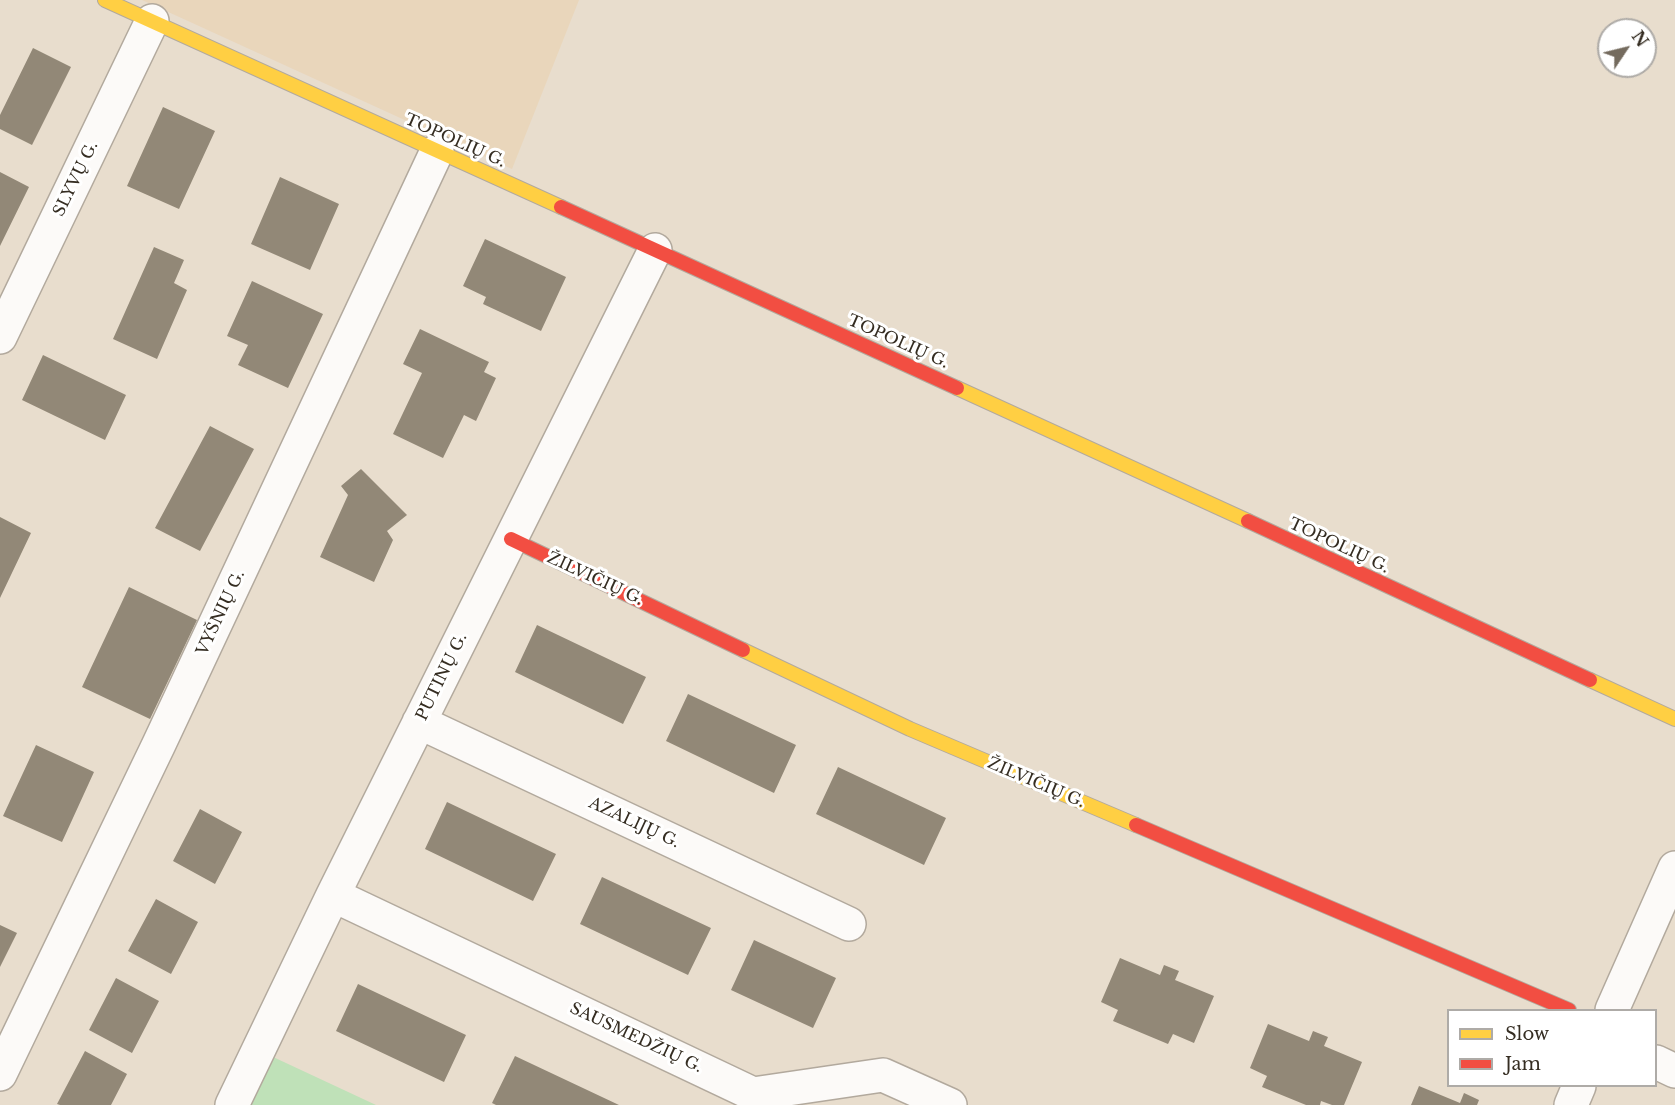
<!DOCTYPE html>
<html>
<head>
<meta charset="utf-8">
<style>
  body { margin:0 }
  #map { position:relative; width:1675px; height:1105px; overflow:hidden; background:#e8ddcd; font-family:"Libre Baskerville",serif }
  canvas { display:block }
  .legend { position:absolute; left:1447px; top:1009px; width:210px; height:78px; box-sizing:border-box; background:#fff; border:2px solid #aeaba7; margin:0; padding:8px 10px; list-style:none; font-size:18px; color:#352d22 }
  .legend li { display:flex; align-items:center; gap:12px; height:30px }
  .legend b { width:30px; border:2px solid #aeaba7 }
  .north { position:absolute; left:1597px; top:18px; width:60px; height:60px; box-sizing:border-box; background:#fff; border:2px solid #aeaba7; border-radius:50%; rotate:55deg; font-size:16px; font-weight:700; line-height:24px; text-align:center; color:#352d22 }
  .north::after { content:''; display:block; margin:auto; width:21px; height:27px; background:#746b5e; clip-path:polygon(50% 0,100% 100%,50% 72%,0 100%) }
</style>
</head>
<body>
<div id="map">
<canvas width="1675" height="1105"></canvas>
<ul class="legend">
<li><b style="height:8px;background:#ffcf43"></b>Slow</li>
<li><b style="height:8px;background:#f24e42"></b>Jam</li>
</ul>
<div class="north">N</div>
</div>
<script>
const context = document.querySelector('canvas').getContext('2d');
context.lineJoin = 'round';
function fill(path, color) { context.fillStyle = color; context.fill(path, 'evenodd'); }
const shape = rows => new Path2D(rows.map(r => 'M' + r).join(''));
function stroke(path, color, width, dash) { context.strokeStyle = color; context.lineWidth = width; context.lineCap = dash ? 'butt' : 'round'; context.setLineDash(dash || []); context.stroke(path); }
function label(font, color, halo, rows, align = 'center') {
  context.font = font + ' "Libre Baskerville",serif'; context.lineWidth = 6; context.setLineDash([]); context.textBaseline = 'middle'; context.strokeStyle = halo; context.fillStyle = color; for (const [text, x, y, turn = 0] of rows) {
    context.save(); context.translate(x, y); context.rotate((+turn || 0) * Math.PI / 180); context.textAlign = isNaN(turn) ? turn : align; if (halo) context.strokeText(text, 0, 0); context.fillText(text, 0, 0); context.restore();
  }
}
const built = shape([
  [142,0,579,0,512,169]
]);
const green = shape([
  [271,1056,376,1105,248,1105]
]);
const building = shape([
  [33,48,71,67,32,145,0,129,0,115],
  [163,107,215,131,179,209,127,186],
  [0,172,29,187,0,246],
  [280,177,339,204,310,270,251,244],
  [485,239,566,277,541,331,483,304,486,297,463,286],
  [154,247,184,260,174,283,187,290,157,359,113,339],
  [252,281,323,314,288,388,238,365,248,345,227,336],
  [420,329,489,362,484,372,496,378,476,421,464,415,443,458,393,434,422,373,403,364],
  [43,355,126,395,105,440,22,400],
  [210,426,254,449,200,551,155,528],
  [361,469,407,515,387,531,393,540,374,582,320,557,348,495,341,486],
  [0,517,31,533,0,598],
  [129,587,197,620,150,719,82,687],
  [537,625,646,677,623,724,515,672],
  [688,694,796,745,774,793,666,741],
  [36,745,94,772,62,842,3,816],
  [838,767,946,818,924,865,816,814],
  [447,802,556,854,533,901,425,849],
  [200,809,242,832,215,884,173,861],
  [602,877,711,928,688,975,580,924],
  [156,899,198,922,171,974,128,951],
  [0,925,17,933,0,967],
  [754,940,836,978,813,1028,731,990],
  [1120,958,1160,975,1164,965,1179,971,1175,980,1214,996,1194,1043,1173,1034,1168,1044,1113,1021,1118,1010,1101,1002],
  [116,978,159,1001,132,1053,89,1030],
  [358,984,466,1035,444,1082,336,1031],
  [1268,1024,1309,1041,1313,1031,1328,1037,1324,1046,1362,1062,1344,1105,1332,1105,1321,1101,1320,1105,1306,1105,1262,1087,1267,1076,1250,1068],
  [85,1051,127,1074,111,1105,60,1105,57,1104],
  [515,1056,619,1105,496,1105,492,1103],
  [1419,1086,1460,1103,1464,1093,1479,1100,1477,1105,1411,1105]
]);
const street = shape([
  [0,337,152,21],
  [419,722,849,924],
  [333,895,753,1094,883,1075,950,1105],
  [1612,1010,1675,868],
  [1656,1062,1675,1071],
  [0,1074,159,744,437,151],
  [232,1105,333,895,655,250],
  [1571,1105,1579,1086]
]);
const slow = shape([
  [105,0,561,207],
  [957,388,1248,521],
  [743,650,910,729,1136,825],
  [1590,680,1675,719]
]);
const jam = shape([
  [561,207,957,388],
  [1248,521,1590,680],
  [511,539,743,650],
  [1136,825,1569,1010]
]);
const streetNames = [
  ["TOPOLIŲ G.",455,141,24],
  ["SLYVŲ G.",76,179,-64],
  ["TOPOLIŲ G.",898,342,24],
  ["TOPOLIŲ G.",1339,546,25],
  ["ŽILVIČIŲ G.",595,579,25],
  ["VYŠNIŲ G.",221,613,-65],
  ["PUTINŲ G.",442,677,-64],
  ["ŽILVIČIŲ G.",1036,783,23],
  ["AZALIJŲ G.",634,823,25],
  ["SAUSMEDŽIŲ G.",636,1038,25]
];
fill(built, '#e9d6bb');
fill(green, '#bfe1b8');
fill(building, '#928877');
stroke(street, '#b2a99d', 36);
stroke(slow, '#b2a99d', 16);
stroke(jam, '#b2a99d', 16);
stroke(street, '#fcfaf8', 33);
stroke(slow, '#ffcf43', 14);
stroke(jam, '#f24e42', 14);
label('16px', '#352d22', '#fff', streetNames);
</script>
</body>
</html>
